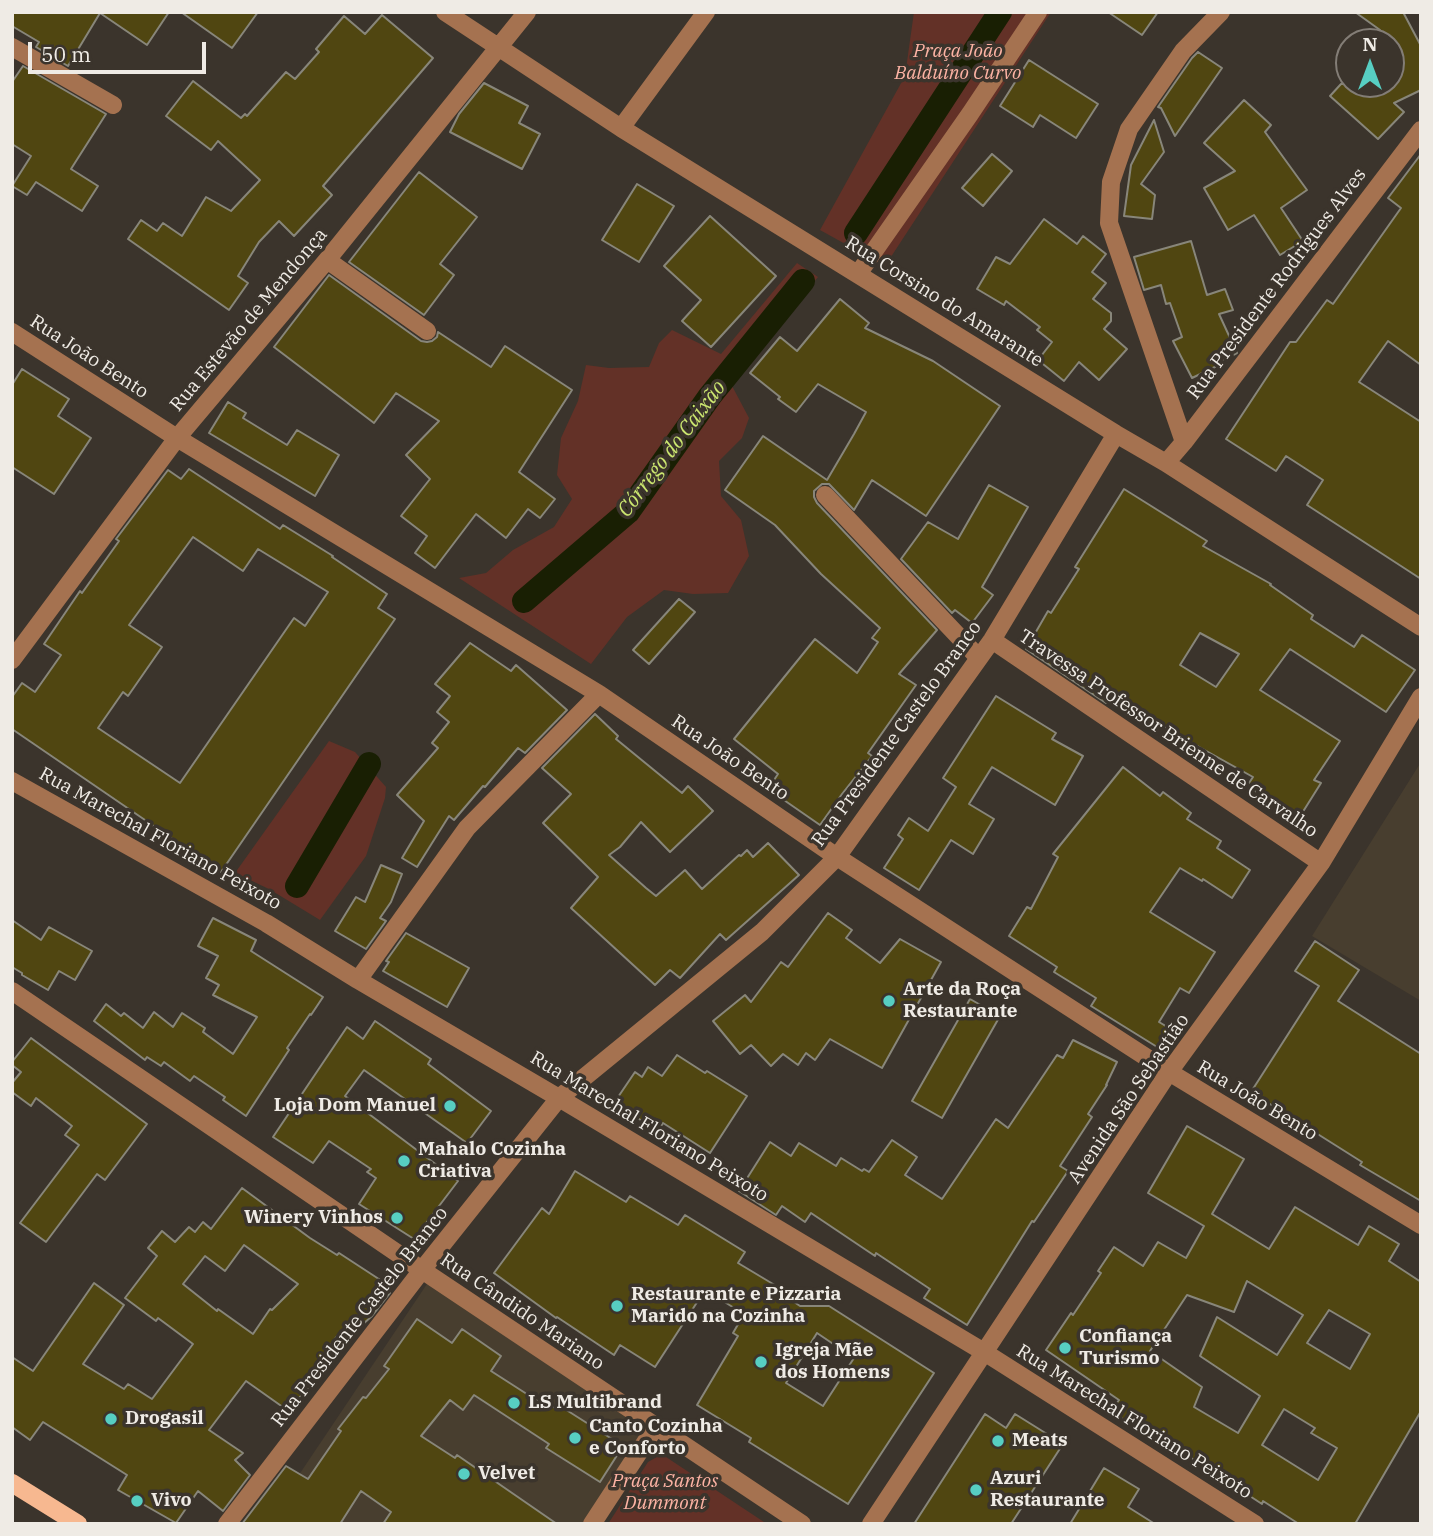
<!DOCTYPE html>
<html>
<head>
<meta charset="utf-8">
<style>
  body { margin:0 }
  #map { position:relative; width:1433px; height:1536px; overflow:hidden; background:#3b342c; font-family:"IBM Plex Serif",serif }
  canvas { display:block }
  .frame { position:absolute; inset:0; border:14px solid #efebe5; pointer-events:none }
  .north { position:absolute; left:1335px; top:28px; width:70px; height:70px; box-sizing:border-box; background:#3b342c; border:2px solid #837d76; border-radius:50%; rotate:0deg; font-size:19px; font-weight:700; line-height:28px; text-align:center; color:#efebe5 }
  .north::after { content:''; display:block; margin:auto; width:24px; height:32px; background:#57cec2; clip-path:polygon(50% 0,100% 100%,50% 72%,0 100%) }
  .scale { position:absolute; left:28px; top:42px; width:178px; height:32px; box-sizing:border-box; border:4px solid #efebe5; border-top:0; padding-left:9px; font-size:21px; line-height:24px; white-space:nowrap; color:#efebe5; -webkit-text-stroke:5px #3b342c; paint-order:stroke }
</style>
</head>
<body>
<div id="map">
<canvas width="1433" height="1536"></canvas>
<div class="frame"></div>
<div class="north">N</div>
<div class="scale">50 m</div>
</div>
<script>
const context = document.querySelector('canvas').getContext('2d');
context.lineJoin = 'round';
function fill(path, color) { context.fillStyle = color; context.fill(path, 'evenodd'); }
const shape = rows => new Path2D(rows.map(r => 'M' + r).join(''));
function stroke(path, color, width, dash) { context.strokeStyle = color; context.lineWidth = width; context.lineCap = dash ? 'butt' : 'round'; context.setLineDash(dash || []); context.stroke(path); }
function label(font, color, halo, rows, align = 'center') {
  context.font = font + ' "IBM Plex Serif",serif'; context.lineWidth = 7; context.setLineDash([]); context.textBaseline = 'middle'; context.strokeStyle = halo; context.fillStyle = color; for (const [text, x, y, turn = 0] of rows) {
    context.save(); context.translate(x, y); context.rotate((+turn || 0) * Math.PI / 180); context.textAlign = isNaN(turn) ? turn : align; if (halo) context.strokeText(text, 0, 0); context.fillText(text, 0, 0); context.restore();
  }
}
const built = shape([
  [1421,762,1421,1001,1312,936],
  [431,1278,652,1425,586,1524,266,1524]
]);
const green = shape([
  [914,12,1051,12,885,266,820,230,905,76],
  [797,263,818,277,731,384,749,418,742,438,719,461,721,496,741,520,749,556,728,593,693,594,664,590,627,617,591,664,459,578,486,573,513,550,554,527,572,499,557,475,561,438,578,401,586,365,609,368,649,367,659,343,672,330,721,354],
  [329,741,355,752,386,787,385,798,366,856,320,920,269,889,235,873],
  [657,1457,666,1457,767,1524,608,1524,648,1462]
]);
const canal = shape([
  [856,233,1000,12],
  [524,601,628,512,710,396,803,281],
  [297,886,369,764]
]);
const building = shape([
  [12,12,169,12,147,45,100,13,68,66,36,47,39,42,12,26,12,12],
  [181,12,258,12,232,48,181,12],
  [1108,12,1158,12,1142,35,1108,12],
  [1355,12,1403,12,1421,46,1421,90,1394,103,1404,112,1378,139,1330,96,1341,84,1391,84,1391,42,1356,42,1380,30,1355,12],
  [382,15,433,58,323,186,332,195,294,236,279,221,259,242,238,276,248,283,229,310,128,239,141,220,157,231,163,223,182,236,206,197,231,211,260,180,218,141,211,150,166,116,193,81,241,118,245,114,247,116,286,72,295,79,319,52,316,49,344,16,365,34,382,15],
  [1198,52,1222,68,1175,136,1161,108,1158,107,1192,58,1198,52],
  [1029,60,1098,104,1076,138,1040,115,1033,127,1000,106,1029,60],
  [23,66,106,114,71,169,98,186,82,211,36,182,27,195,12,186,31,156,12,144,12,82,23,66],
  [484,83,528,106,519,123,540,134,522,169,450,132,459,114,484,83],
  [1244,100,1271,125,1265,132,1307,190,1281,208,1303,241,1280,255,1254,215,1228,230,1204,188,1235,171,1204,143,1244,100],
  [1154,120,1164,152,1141,184,1155,195,1152,219,1124,216,1131,165,1154,120],
  [992,154,1012,171,983,206,962,188,992,154],
  [1421,154,1421,365,1388,341,1359,382,1421,422,1421,579,1307,505,1323,480,1286,456,1276,471,1226,439,1290,342,1296,342,1327,300,1333,304,1401,208,1388,198,1421,154],
  [419,172,477,217,440,264,454,275,424,315,349,262,419,172],
  [637,184,674,206,639,262,602,240,637,184],
  [710,216,776,276,711,347,682,321,701,300,664,266,710,216],
  [1044,219,1077,244,1083,236,1106,254,1092,272,1106,283,1093,299,1111,313,1111,321,1104,329,1127,349,1099,380,1079,362,1064,381,1038,360,1052,342,1037,330,1040,327,1006,301,1004,305,977,289,996,257,1010,264,1044,219],
  [1191,241,1207,295,1225,289,1233,310,1219,314,1237,353,1216,364,1217,366,1192,378,1173,341,1182,337,1170,303,1166,304,1161,285,1144,290,1134,257,1191,241],
  [329,275,421,341,427,342,432,341,437,337,438,332,491,367,505,346,572,390,519,472,555,499,540,518,528,509,506,538,476,514,435,568,415,553,427,536,401,516,430,479,406,455,439,421,396,393,374,423,274,347,329,275],
  [840,299,869,323,865,328,933,361,1000,406,926,516,872,480,854,510,829,484,822,484,814,491,814,497,817,503,937,630,899,674,916,685,868,753,872,756,842,794,820,825,768,789,778,774,734,739,815,639,857,673,878,642,872,638,880,628,821,574,775,525,725,490,763,436,827,480,854,434,866,412,818,384,796,412,778,399,780,397,750,373,780,337,797,351,840,299],
  [22,369,69,399,58,416,91,438,54,494,12,467,12,385,22,369],
  [228,402,246,413,243,418,287,445,297,430,339,455,315,496,209,433,228,402],
  [189,469,280,529,283,525,333,556,332,557,387,594,378,608,395,619,221,872,12,729,12,697,22,683,35,692,61,655,44,644,80,591,82,593,119,541,116,539,168,470,181,479,189,469],
  [193,537,243,571,258,549,328,592,305,626,294,618,180,783,98,728,123,692,128,696,162,647,129,625,193,537],
  [989,485,1028,507,982,587,993,595,972,623,955,610,952,613,901,559,928,522,958,539,989,485],
  [1124,489,1207,541,1203,546,1271,584,1270,585,1313,615,1311,619,1354,647,1362,635,1415,670,1386,712,1290,649,1260,690,1340,741,1314,780,1321,783,1299,818,1247,786,1253,777,1183,738,1145,715,1146,714,1112,694,1106,703,1026,649,1048,611,1051,613,1079,569,1075,567,1124,489],
  [1200,633,1239,654,1216,687,1180,665,1200,633],
  [679,599,695,612,649,664,633,650,679,599],
  [470,643,511,671,516,665,567,710,525,753,518,748,485,787,483,786,454,820,449,816,417,867,402,858,424,821,397,795,438,748,432,743,449,722,437,712,450,696,435,684,470,643],
  [996,696,1056,733,1052,739,1083,756,1055,805,992,767,969,804,994,819,973,854,951,840,919,890,884,868,903,839,898,835,909,818,928,831,956,787,943,778,996,696],
  [595,714,618,736,616,739,682,793,688,786,713,811,670,852,641,822,620,847,609,855,646,888,656,896,685,870,702,889,739,855,741,856,747,850,753,857,768,843,799,875,726,940,720,934,680,978,670,970,655,985,571,908,598,877,543,823,571,794,542,768,595,714],
  [1123,767,1160,796,1163,792,1191,813,1187,819,1221,841,1217,848,1250,870,1232,898,1203,879,1202,881,1180,868,1150,912,1215,952,1189,993,1180,988,1159,1022,1174,1031,1162,1050,1091,1006,1096,998,1054,972,1057,967,1009,936,1027,907,1031,909,1058,857,1053,854,1123,767],
  [381,865,402,874,391,902,380,918,386,921,366,949,335,931,356,897,365,902,381,865],
  [828,913,852,930,846,938,880,963,900,939,941,962,882,1068,830,1039,815,1060,806,1053,798,1065,783,1054,771,1066,751,1045,740,1054,713,1021,745,995,751,1002,781,962,788,967,828,913],
  [213,918,256,940,251,951,323,997,311,1015,310,1014,287,1048,289,1050,246,1116,223,1100,225,1097,194,1076,190,1081,164,1062,161,1066,147,1057,145,1060,94,1021,106,1004,121,1016,124,1013,143,1028,154,1012,173,1027,182,1013,205,1028,203,1032,233,1054,257,1017,213,995,219,985,206,978,218,956,198,946,213,918],
  [12,920,41,940,49,927,92,951,75,980,59,971,48,990,22,975,22,973,12,967,12,920],
  [406,933,469,968,447,1007,383,971,389,962,386,961,406,933],
  [1315,941,1359,970,1338,1001,1421,1054,1421,1201,1360,1165,1362,1162,1251,1092,1319,986,1295,971,1315,941],
  [970,999,1000,1016,942,1118,912,1101,970,999],
  [375,1021,431,1059,428,1064,491,1111,467,1143,364,1070,345,1096,458,1181,414,1239,359,1204,376,1178,367,1172,371,1169,329,1141,313,1163,273,1137,347,1027,363,1039,375,1021],
  [31,1038,147,1124,105,1180,97,1174,46,1242,20,1223,79,1145,65,1135,72,1126,36,1098,31,1106,12,1092,12,1083,21,1072,12,1065,12,1062,31,1038],
  [1073,1040,1117,1062,1106,1085,1107,1085,1088,1114,1092,1117,1060,1166,1068,1171,1034,1222,1032,1221,967,1325,924,1298,930,1289,876,1253,875,1256,811,1213,805,1222,782,1206,776,1215,739,1191,770,1142,791,1156,799,1143,836,1166,841,1158,862,1171,864,1169,869,1172,892,1140,917,1157,905,1175,942,1199,996,1119,1008,1128,1057,1055,1063,1058,1073,1040],
  [677,1055,705,1073,707,1071,747,1096,710,1153,663,1123,658,1131,614,1103,635,1072,642,1077,648,1067,662,1076,677,1055],
  [1187,1126,1244,1159,1212,1214,1269,1249,1295,1207,1358,1245,1369,1226,1399,1244,1389,1261,1421,1282,1421,1411,1355,1524,1299,1524,1263,1501,1262,1504,1138,1423,1135,1427,1111,1411,1119,1400,1046,1350,1071,1313,1073,1315,1101,1273,1098,1271,1114,1247,1143,1266,1158,1242,1186,1258,1204,1226,1148,1193,1187,1126],
  [1247,1281,1303,1315,1277,1355,1217,1317,1200,1356,1260,1396,1238,1433,1194,1407,1202,1387,1150,1351,1187,1295,1234,1312,1247,1281],
  [1329,1310,1370,1334,1350,1369,1307,1343,1329,1310],
  [1284,1409,1315,1428,1311,1433,1337,1448,1318,1480,1262,1445,1284,1409],
  [575,1171,626,1202,630,1196,678,1225,685,1215,745,1252,738,1263,778,1287,785,1288,788,1292,788,1298,800,1306,829,1306,934,1373,848,1504,749,1442,751,1438,697,1405,738,1336,733,1333,744,1314,705,1290,655,1367,620,1345,614,1355,557,1317,556,1318,494,1273,542,1208,549,1214,575,1171],
  [817,1333,854,1358,823,1406,786,1383,817,1333],
  [242,1188,310,1238,337,1255,339,1253,388,1285,390,1293,372,1316,343,1342,337,1336,306,1379,313,1384,287,1410,246,1381,209,1430,243,1453,235,1460,250,1475,223,1511,198,1491,176,1523,118,1490,127,1475,43,1422,30,1440,12,1427,12,1357,33,1371,94,1283,124,1305,83,1364,124,1389,128,1384,152,1399,193,1344,158,1318,156,1321,125,1298,157,1256,148,1248,162,1231,175,1242,189,1227,195,1232,203,1222,211,1229,242,1188],
  [244,1245,298,1284,272,1310,270,1309,253,1334,218,1309,217,1311,183,1284,205,1256,225,1271,244,1245],
  [417,1319,452,1343,462,1329,501,1356,491,1371,547,1407,549,1404,555,1408,557,1404,623,1446,600,1482,546,1448,549,1444,474,1395,463,1410,450,1400,421,1436,455,1458,457,1455,557,1524,383,1524,391,1512,361,1491,340,1524,242,1524,286,1466,308,1479,341,1431,338,1429,363,1397,366,1398,389,1369,384,1366,417,1319],
  [985,1414,1006,1428,1015,1414,1063,1444,1011,1524,914,1524,985,1414],
  [1104,1468,1139,1489,1128,1507,1155,1524,1070,1524,1104,1468]
]);
const minor = shape([
  [445,12,621,128,1116,434,1166,463,1421,627],
  [12,47,113,105],
  [621,128,706,12],
  [327,260,427,331],
  [858,274,970,114,1038,12],
  [12,332,177,438,599,694,837,857,1169,1072,1421,1225],
  [1184,442,1109,223,1111,182,1129,129,1183,51,1221,12],
  [1166,463,1184,442,1421,130],
  [825,495,978,657],
  [992,640,1321,863],
  [12,660,177,438,327,260,527,12],
  [12,781,266,923,358,980,559,1098,984,1352,1255,1524],
  [358,980,467,828,599,694],
  [12,991,422,1270,802,1524],
  [227,1524,422,1270,559,1098,762,932,837,857,992,640,1116,434],
  [592,1524,656,1426],
  [871,1524,1169,1072,1321,863,1421,697]
]);
const major = shape([
  [12,1483,78,1524]
]);
const markers = [
  [889,1001,7,"#57cec2"],
  [450,1106,7,"#57cec2"],
  [404,1161,7,"#57cec2"],
  [397,1218,7,"#57cec2"],
  [617,1306,7,"#57cec2"],
  [1065,1348,7,"#57cec2"],
  [761,1362,7,"#57cec2"],
  [514,1403,7,"#57cec2"],
  [111,1419,7,"#57cec2"],
  [575,1438,7,"#57cec2"],
  [998,1441,7,"#57cec2"],
  [464,1474,7,"#57cec2"],
  [976,1490,7,"#57cec2"],
  [137,1501,7,"#57cec2"]
];
const parkNames = [
  ["Praça João",958,52],
  ["Balduíno Curvo",958,74],
  ["Praça Santos",665,1482],
  ["Dummont",665,1504]
];
const streetNames = [
  ["Rua Presidente Rodrigues Alves",1277,284,-53],
  ["Rua Corsino do Amarante",944,302,32],
  ["Rua Estevão de Mendonça",249,320,-50],
  ["Rua João Bento",89,357,33],
  ["Rua Presidente Castelo Branco",897,734,-54],
  ["Travessa Professor Brienne de Carvalho",1168,734,34],
  ["Rua João Bento",730,758,34],
  ["Rua Marechal Floriano Peixoto",160,839,29],
  ["Avenida São Sebastião",1129,1099,-56],
  ["Rua João Bento",1257,1101,31],
  ["Rua Marechal Floriano Peixoto",649,1127,31],
  ["Rua Cândido Mariano",522,1312,34],
  ["Rua Presidente Castelo Branco",360,1317,-52],
  ["Rua Marechal Floriano Peixoto",1134,1422,32]
];
const poiNames = [
  ["Arte da Roça",903,990],
  ["Restaurante",903,1012],
  ["Loja Dom Manuel",436,1106,"right"],
  ["Mahalo Cozinha",418,1150],
  ["Criativa",418,1172],
  ["Winery Vinhos",383,1218,"right"],
  ["Restaurante e Pizzaria",631,1295],
  ["Marido na Cozinha",631,1317],
  ["Confiança",1079,1337],
  ["Turismo",1079,1359],
  ["Igreja Mãe",775,1351],
  ["dos Homens",775,1373],
  ["LS Multibrand",528,1403],
  ["Drogasil",125,1419],
  ["Canto Cozinha",589,1427],
  ["e Conforto",589,1449],
  ["Meats",1012,1441],
  ["Velvet",478,1474],
  ["Azuri",990,1479],
  ["Restaurante",990,1501],
  ["Vivo",151,1501]
];
const waterNames = [
  ["Córrego do Caixão",672,449,-53]
];
fill(built, '#483e2f');
fill(green, '#633127');
stroke(canal, '#191f03', 24);
fill(building, '#504611');
stroke(building, '#88867a', 2);
stroke(minor, '#a57250', 18);
stroke(major, '#f7b890', 18);
for (const [x, y, r, color] of markers) { const dot = new Path2D(); dot.arc(x, y, r, 0, 2 * Math.PI); context.fillStyle = color; context.fill(dot); stroke(dot, '#3b342c', 2.5); }
label('italic 19px', '#fdb3a4', '#3b342c', parkNames);
label('19px', '#efebe5', '#3b342c', streetNames);
label('bold 19px', '#efebe5', '#3b342c', poiNames, 'left');
label('italic 21px', '#cce770', '#3b342c', waterNames);
</script>
</body>
</html>
